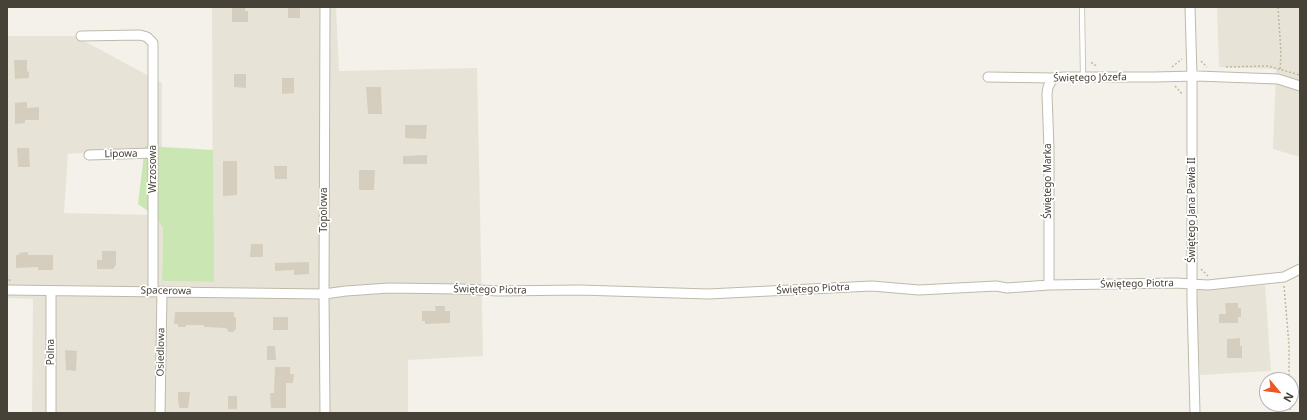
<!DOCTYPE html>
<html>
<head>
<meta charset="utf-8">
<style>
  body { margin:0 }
  #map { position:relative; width:1307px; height:420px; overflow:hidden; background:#f3f1e9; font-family:"Noto Sans",sans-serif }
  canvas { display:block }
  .frame { position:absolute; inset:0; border:8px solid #474237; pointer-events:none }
  .north { position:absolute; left:1259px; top:372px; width:40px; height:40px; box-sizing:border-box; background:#fff; border:1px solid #b5b3af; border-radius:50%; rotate:119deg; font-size:11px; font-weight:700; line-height:16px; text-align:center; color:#474237 }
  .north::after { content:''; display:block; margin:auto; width:14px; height:18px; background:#ef5824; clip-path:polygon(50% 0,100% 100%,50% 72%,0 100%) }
</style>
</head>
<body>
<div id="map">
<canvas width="1307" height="420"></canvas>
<div class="frame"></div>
<div class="north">N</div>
</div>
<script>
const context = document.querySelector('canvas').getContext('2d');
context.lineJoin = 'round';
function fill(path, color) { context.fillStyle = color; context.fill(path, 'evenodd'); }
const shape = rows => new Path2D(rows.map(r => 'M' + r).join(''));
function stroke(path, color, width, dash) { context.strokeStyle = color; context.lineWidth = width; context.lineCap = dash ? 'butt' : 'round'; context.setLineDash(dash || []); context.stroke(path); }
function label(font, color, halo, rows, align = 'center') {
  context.font = font + ' "Noto Sans",sans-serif'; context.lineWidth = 3.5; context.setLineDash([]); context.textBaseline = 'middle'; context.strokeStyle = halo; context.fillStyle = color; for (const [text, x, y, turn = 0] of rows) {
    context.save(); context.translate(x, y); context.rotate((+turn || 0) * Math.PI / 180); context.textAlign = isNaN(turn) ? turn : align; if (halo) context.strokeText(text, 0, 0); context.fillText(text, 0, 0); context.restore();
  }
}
const residential = shape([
  [212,7,336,7,339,71,477,68,483,356,408,360,408,413,32,413,33,299,7,298,7,36,75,36,162,83,162,147,68,154,64,213,154,215,163,228,162,281,213,282],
  [1217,7,1300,7,1300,157,1273,149,1276,69,1219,67],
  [1265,285,1271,371,1200,375,1195,290]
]);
const green = shape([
  [145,146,213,150,214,282,162,281,163,228,154,215,138,204]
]);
const building = shape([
  [232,7,245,7,245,11,248,11,248,22,232,22],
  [288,7,300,7,300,18,288,18],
  [14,60,27,60,27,71,29,72,29,78,15,79],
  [234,74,246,74,246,88,234,87],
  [282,78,294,78,294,93,282,94],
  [366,87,381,87,382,114,368,114],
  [27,102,27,108,39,107,39,120,25,120,25,123,15,124,15,103],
  [405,125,427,125,426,139,405,138],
  [17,148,29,148,30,167,18,167],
  [427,155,427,164,403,164,403,156],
  [223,161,237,161,237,195,223,196],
  [274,166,287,166,287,179,275,179],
  [359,170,375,170,374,190,359,190],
  [251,244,263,244,263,257,250,257],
  [102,251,116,251,116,265,113,269,97,269,97,260,102,260],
  [28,252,28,255,53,255,53,270,38,270,38,267,16,268,16,255,19,255,19,253],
  [309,262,309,274,294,275,294,270,275,271,275,263],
  [1225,303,1238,303,1238,308,1241,308,1241,317,1238,317,1238,323,1219,323,1219,314,1226,314],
  [435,306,445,306,445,311,450,311,450,323,425,324,425,321,422,321,422,311,436,311],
  [175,312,234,312,234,317,236,317,236,329,233,332,229,332,226,328,204,327,204,325,186,325,186,327,178,327,178,324,174,324],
  [273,317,288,317,288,330,273,330],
  [1240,338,1240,346,1242,346,1242,358,1227,358,1227,339],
  [267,346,275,346,276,360,267,360],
  [65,350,77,351,76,371,66,370],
  [275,367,290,367,290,374,294,374,293,383,286,383,286,408,271,408,270,393,274,393],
  [178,392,190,392,188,408,179,408,179,403,178,403],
  [228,396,237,396,237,409,228,409]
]);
const path = shape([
  [1278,7,1281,53,1280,70],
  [1201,61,1207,67],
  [1091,63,1093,63,1097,67],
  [1172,67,1182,59],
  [1226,67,1268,66,1300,75],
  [1175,86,1183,95],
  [7,240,7,276,10,281],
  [1201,269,1208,276],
  [1284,286,1289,345,1289,380],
  [1290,404,1290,413]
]);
const lane = shape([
  [1082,7,1083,77]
]);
const street = shape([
  [325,7,324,294,325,413],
  [1190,7,1192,76,1192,301,1195,413],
  [81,36,140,35,147,37,153,43,153,291],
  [988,77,1053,78,1064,77,1154,77,1197,76,1278,79,1300,86],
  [89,155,153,153],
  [1049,285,1049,149,1047,94,1048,87,1053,78],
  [7,290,324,294,346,291,389,288,461,289,498,291,580,290,708,294,872,286,919,290,996,286,1007,288,1049,285,1176,283,1208,285,1284,277,1300,269],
  [51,291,51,413],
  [160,413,162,291]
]);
const streetNames = [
  ["Świętego Józefa",1090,78,-1],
  ["Lipowa",121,154,-1],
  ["Wrzosowa",153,169,-90],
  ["Świętego Marka",1048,181,-90],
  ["Topolowa",324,210,-90],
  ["Świętego Jana Pawła II",1192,210,-90],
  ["Świętego Piotra",1137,284,-1],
  ["Świętego Piotra",813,289,-3],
  ["Świętego Piotra",490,290,1],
  ["Spacerowa",166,291,1],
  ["Polna",51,352,-90],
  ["Osiedlowa",161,352,-89]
];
fill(residential, '#e7e4d7');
fill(green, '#cae6b3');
fill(building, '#d5cebe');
stroke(lane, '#bebaab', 6);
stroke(street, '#bebaab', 11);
stroke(path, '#c0b79d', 1.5, [2, 2]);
stroke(lane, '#fff', 4.5);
stroke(street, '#fff', 9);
label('10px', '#474237', '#fff', streetNames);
</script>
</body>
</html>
